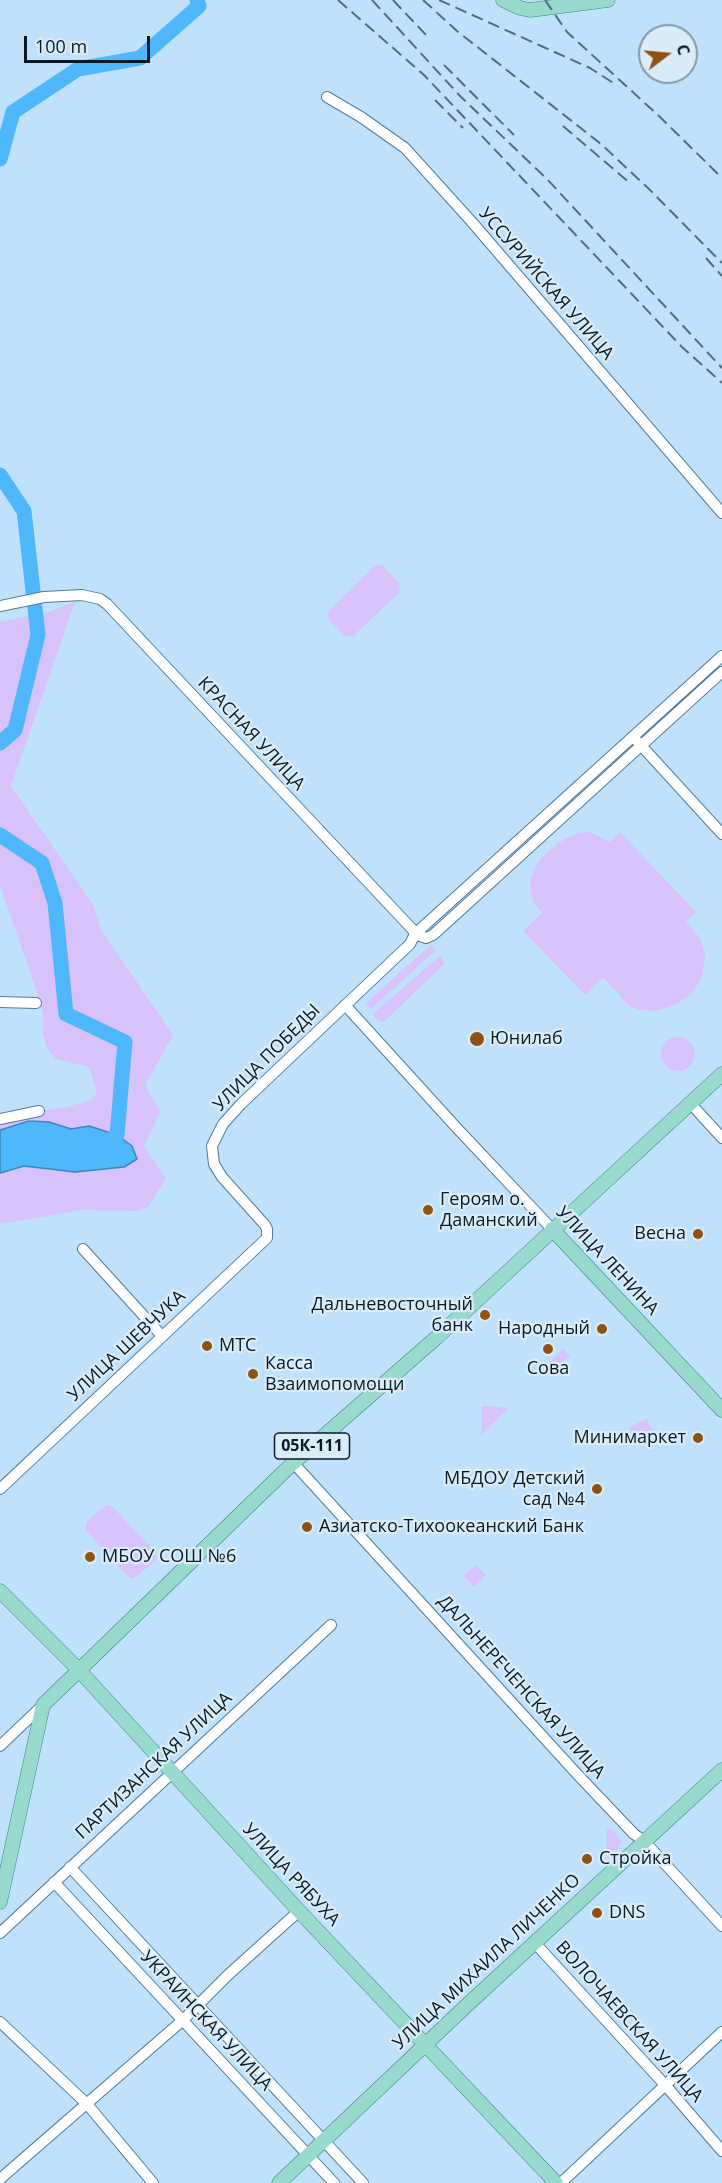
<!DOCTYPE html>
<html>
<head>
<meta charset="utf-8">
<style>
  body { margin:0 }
  #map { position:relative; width:722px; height:2183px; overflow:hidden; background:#c0e1fb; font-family:"Open Sans",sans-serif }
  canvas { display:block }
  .north { position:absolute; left:638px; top:24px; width:60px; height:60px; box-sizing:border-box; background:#dbecf9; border:2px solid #8798a4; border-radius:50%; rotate:74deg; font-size:16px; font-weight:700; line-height:24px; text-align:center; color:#0a1a25 }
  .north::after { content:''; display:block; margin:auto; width:21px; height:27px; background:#8e5212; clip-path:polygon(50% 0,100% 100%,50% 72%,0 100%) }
  .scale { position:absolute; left:24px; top:36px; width:126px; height:27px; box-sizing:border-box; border:3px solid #0a1a25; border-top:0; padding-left:8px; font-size:18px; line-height:21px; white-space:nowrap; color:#0a1a25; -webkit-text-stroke:4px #dbecf9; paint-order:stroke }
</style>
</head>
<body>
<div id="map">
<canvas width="722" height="2183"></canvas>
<div class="north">С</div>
<div class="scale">100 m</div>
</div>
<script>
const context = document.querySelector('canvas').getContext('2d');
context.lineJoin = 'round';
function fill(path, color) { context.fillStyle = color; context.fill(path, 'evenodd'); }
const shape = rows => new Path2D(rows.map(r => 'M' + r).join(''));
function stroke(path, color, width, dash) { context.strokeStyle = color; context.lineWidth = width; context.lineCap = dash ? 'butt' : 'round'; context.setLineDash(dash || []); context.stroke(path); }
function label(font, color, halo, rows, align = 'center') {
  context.font = font + ' "Open Sans",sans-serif'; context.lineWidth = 4.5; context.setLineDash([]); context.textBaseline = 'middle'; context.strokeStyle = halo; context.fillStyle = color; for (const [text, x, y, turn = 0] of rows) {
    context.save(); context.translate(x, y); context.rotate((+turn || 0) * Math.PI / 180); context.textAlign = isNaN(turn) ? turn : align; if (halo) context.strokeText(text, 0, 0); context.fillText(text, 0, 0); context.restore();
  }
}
const green = shape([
  [380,565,383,566,399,583,400,592,353,636,345,636,330,621,328,615,329,610,375,566],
  [75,602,11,786,94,906,100,928,173,1035,145,1085,160,1112,144,1146,166,1179,147,1208,136,1211,83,1210,0,1224,0,1173,24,1166,41,1167,50,1170,132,1146,117,1135,89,1126,71,1129,49,1122,29,1121,0,1130,0,1118,67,1107,91,1100,97,1093,89,1067,56,1059,47,1048,43,1034,43,1014,35,986,0,886,0,622,48,612],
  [591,832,609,842,620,832,696,912,686,922,700,938,705,955,702,978,691,994,674,1006,653,1011,637,1009,629,1006,603,977,585,995,523,931,542,913,534,903,531,892,530,881,536,865,548,851,563,840,579,833],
  [431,945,436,950,371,1009,366,1003],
  [441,955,444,964,388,1018,383,1022,376,1019,373,1014],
  '661 1054a17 17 0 1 1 34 0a17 17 0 1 1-34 0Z',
  [563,1349,570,1356,552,1373,545,1366],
  [482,1406,509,1408,481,1435],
  [647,1419,653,1432,635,1440,629,1427],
  [107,1505,112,1506,154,1551,156,1557,154,1562,133,1579,127,1576,85,1529,87,1521],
  [476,1565,486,1575,474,1587,464,1576],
  [609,1828,618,1835,621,1842,617,1850,606,1852,607,1829]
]);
const water = shape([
  [29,1121,49,1122,71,1129,89,1126,117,1135,132,1146,137,1159,124,1167,75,1172,24,1166,0,1173,0,1130,29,1121]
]);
const river = shape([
  [0,159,13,112,78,69,140,58,199,6,197,0],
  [0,475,24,511,38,635,15,730,0,743],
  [0,835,42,863,55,903,66,1014,125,1042,117,1135,109,1142,102,1143]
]);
const minor = shape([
  [327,97,361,117,405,148,471,221,722,513],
  [0,606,44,597,82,595,100,599,107,604,412,929,415,934],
  [637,741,722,834],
  [415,934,426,938,433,935,722,672],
  [0,1002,36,1003],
  [345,1005,455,1126,552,1229],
  [691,1104,722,1138],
  [0,1119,39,1111],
  [83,1249,162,1336],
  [298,1468,577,1774,634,1834,644,1841,722,1926],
  [0,1489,267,1238,267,1229,265,1225,222,1177,214,1164,212,1146,223,1124,241,1104,410,944,415,934,722,656],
  [0,1746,43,1705],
  [70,1867,363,2183],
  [54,1882,334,2183],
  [0,1933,331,1625],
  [534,1942,666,2086,722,2151],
  [0,2022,87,2104,153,2183],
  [0,2179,183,2020,228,1975,299,1911],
  [561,2183,722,2032]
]);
const major = shape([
  [503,0,520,8,530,10,608,0],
  [552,1229,722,1410],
  [0,1591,78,1669,299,1911,556,2183],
  [0,1902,43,1705,293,1463,436,1338,722,1074],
  [279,2183,465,2007,722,1770]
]);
const rail = shape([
  [338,0,424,75,682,347,722,383],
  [372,0,461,97,547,179,722,368],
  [393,0,427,36],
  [423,0,457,31,601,144,649,189,722,263],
  [439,0,590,68,615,84],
  [545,0,567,32,659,116,722,178],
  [444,65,514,135],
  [435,100,463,128],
  [563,126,631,184],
  [706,258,722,276]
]);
const markers = [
  [477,1039,8,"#8e5212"],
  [428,1210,6,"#8e5212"],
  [698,1234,6,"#8e5212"],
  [485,1315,6,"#8e5212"],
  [602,1329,6,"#8e5212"],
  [207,1346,6,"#8e5212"],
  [548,1349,6,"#8e5212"],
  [253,1374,6,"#8e5212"],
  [698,1438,6,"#8e5212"],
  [597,1489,6,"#8e5212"],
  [307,1527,6,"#8e5212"],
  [90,1557,6,"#8e5212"],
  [587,1859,6,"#8e5212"],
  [597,1913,6,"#8e5212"]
];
const shields = [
  [312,1446,75]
];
const shieldNames = [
  ["05К-111",312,1446]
];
const streetNames = [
  ["УССУРИЙСКАЯ УЛИЦА",546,284,49],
  ["КРАСНАЯ УЛИЦА",251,734,47],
  ["УЛИЦА ПОБЕДЫ",267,1058,-45],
  ["УЛИЦА ЛЕНИНА",607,1261,47],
  ["УЛИЦА ШЕВЧУКА",127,1346,-43],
  ["ДАЛЬНЕРЕЧЕНСКАЯ УЛИЦА",521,1687,48],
  ["ПАРТИЗАНСКАЯ УЛИЦА",154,1766,-43],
  ["УЛИЦА РЯБУХА",291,1875,47],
  ["УЛИЦА МИХАИЛА ЛИЧЕНКО",487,1962,-43],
  ["УКРАИНСКАЯ УЛИЦА",206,2021,47],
  ["ВОЛОЧАЕВСКАЯ УЛИЦА",629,2022,48]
];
const poiNames = [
  ["Юнилаб",490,1039],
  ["Героям о.",440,1200],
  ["Даманский",440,1221],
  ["Весна",686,1234,"right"],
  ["Дальневосточный",473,1305,"right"],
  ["банк",473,1326,"right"],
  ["Народный",590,1329,"right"],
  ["МТС",219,1346],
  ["Касса",265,1364],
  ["Взаимопомощи",265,1385],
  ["Сова",548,1369,"center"],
  ["Минимаркет",686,1438,"right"],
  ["МБДОУ Детский",585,1479,"right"],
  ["сад №4",585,1500,"right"],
  ["Азиатско-Тихоокеанский Банк",319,1527],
  ["МБОУ СОШ №6",102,1557],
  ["Стройка",599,1859],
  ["DNS",609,1913]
];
fill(green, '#d7c2fc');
fill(water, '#4fb7fb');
stroke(water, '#3a88bb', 1.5);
stroke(river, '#4fb7fb', 15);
stroke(minor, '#537a97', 12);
stroke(major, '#3b877f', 15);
stroke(minor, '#fff', 10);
stroke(major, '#99dacf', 14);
stroke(rail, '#556c7d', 2, [12, 6]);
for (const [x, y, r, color] of markers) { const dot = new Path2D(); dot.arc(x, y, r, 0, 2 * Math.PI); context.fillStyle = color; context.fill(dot); stroke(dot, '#dbecf9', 2); }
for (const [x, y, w] of shields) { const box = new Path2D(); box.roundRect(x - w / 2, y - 13, w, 26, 4.5); context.fillStyle = '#dbecf9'; context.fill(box); stroke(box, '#0a1a25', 1.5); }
label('bold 16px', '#0a1a25', null, shieldNames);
label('18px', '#0a1a25', '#dbecf9', streetNames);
label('18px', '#0a1a25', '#dbecf9', poiNames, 'left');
</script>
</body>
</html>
